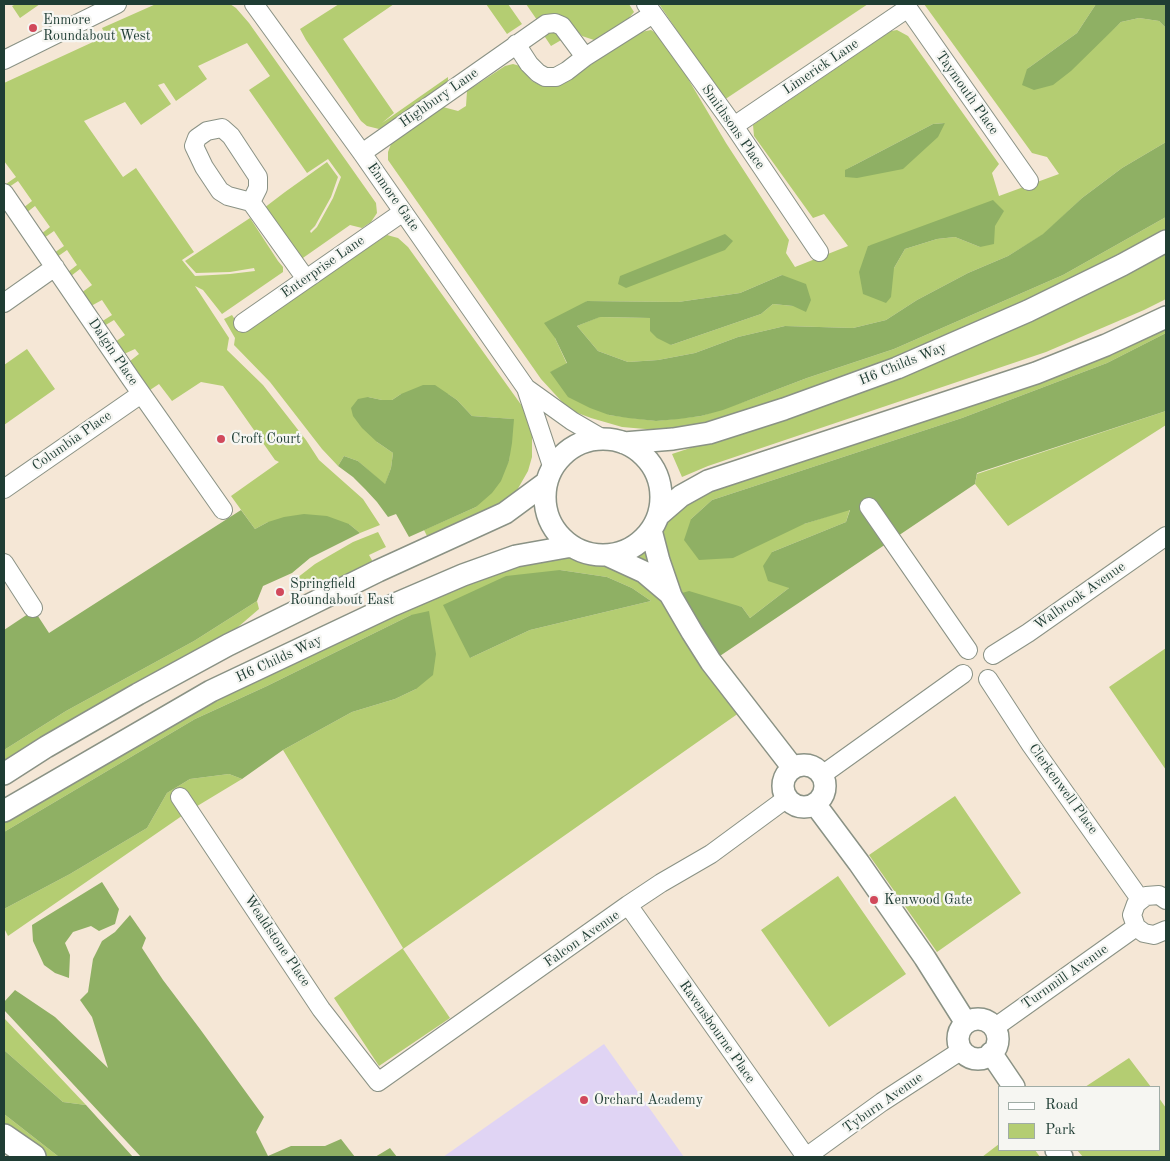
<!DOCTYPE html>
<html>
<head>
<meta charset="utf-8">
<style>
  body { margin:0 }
  #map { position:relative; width:1170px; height:1161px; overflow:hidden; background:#f5e7d6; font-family:"Old Standard TT",serif }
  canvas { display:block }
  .frame { position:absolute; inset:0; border:5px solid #1f3d34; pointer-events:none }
  .legend { position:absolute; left:998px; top:1086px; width:162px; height:65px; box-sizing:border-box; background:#f6f6f2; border:1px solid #a0aca6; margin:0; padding:6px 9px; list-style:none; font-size:15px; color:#1f3d34 }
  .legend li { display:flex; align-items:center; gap:10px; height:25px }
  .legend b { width:25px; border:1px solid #a0aca6 }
</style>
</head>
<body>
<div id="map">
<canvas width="1170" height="1161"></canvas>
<div class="frame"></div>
<ul class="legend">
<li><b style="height:6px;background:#fff"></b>Road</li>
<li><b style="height:14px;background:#b4cd72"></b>Park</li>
</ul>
</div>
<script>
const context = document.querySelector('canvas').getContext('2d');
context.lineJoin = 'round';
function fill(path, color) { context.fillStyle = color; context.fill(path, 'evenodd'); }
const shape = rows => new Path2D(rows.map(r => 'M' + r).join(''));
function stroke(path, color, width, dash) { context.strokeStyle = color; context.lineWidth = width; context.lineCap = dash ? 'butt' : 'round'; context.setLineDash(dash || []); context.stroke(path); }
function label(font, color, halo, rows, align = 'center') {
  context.font = font + ' "Old Standard TT",serif'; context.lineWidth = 4.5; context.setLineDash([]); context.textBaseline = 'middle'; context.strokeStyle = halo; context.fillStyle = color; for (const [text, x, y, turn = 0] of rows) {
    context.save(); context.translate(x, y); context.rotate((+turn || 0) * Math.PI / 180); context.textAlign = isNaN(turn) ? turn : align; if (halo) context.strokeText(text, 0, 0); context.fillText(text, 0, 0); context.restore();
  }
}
const built = shape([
  [604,1044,684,1157,443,1157]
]);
const green = shape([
  [16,4,40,4,20,18,12,6],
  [156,4,230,4,236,8,249,23,376,203,377,213,371,222,362,228,350,225,300,260,264,208,285,192,327,162,338,177,331,197,315,226,310,231,311,233,317,227,333,198,341,177,328,159,307,173,249,90,270,76,247,43,198,66,207,79,176,101,164,83,158,85,171,104,141,125,125,102,84,121,123,177,136,168,194,252,182,260,195,276,230,274,255,271,254,268,230,272,196,273,185,261,250,218,278,261,283,267,283,272,222,314,203,290,195,286,229,338,227,350,263,385,306,440,319,460,363,499,380,525,360,533,349,524,268,522,255,529,231,496,279,462,275,460,223,386,201,382,172,401,159,384,150,390,130,361,139,354,135,349,124,354,115,342,125,335,114,320,104,326,101,322,112,315,102,300,91,306,81,293,92,285,80,269,71,276,68,272,77,265,67,250,57,257,54,253,64,246,54,231,44,238,41,234,50,227,35,206,26,213,23,208,32,201,18,181,9,187,6,184,16,177,4,161,4,83,106,36,102,28],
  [339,4,394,4,343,39,394,113,382,123,448,77,448,81,446,85,385,127,379,129,367,126,361,121,306,40,300,29],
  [486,4,508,4,522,24,507,34],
  [526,4,629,4,634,12,628,19,600,38,594,40,582,36,566,20,537,20],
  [659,4,868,4,724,100],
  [924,4,1096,4,1077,33,1027,69,1098,43,1121,22,1139,18,1159,21,1166,28,1166,142,1122,168,1082,198,1044,234,1008,256,968,273,917,300,886,320,853,328,785,326,738,337,695,353,658,360,628,362,598,351,577,326,599,317,650,318,671,345,761,314,773,304,793,306,782,275,740,293,678,302,587,301,555,338,567,364,551,372,609,415,656,421,701,416,749,400,807,378,894,349,1063,275,1166,217,1166,231,1046,292,919,348,719,422,691,428,657,430,622,427,591,418,575,412,564,404,541,379,388,160,388,152,391,144,398,138,443,107,458,111,466,106,467,91,505,66,513,64,520,66,532,81,540,85,551,87,563,84,636,33,651,30,664,38,726,143,789,240,786,253,795,267,848,246,824,214,813,218,754,136,753,125,891,31,897,30,908,36,999,164,992,173,999,196,1059,174,1047,157,1032,153],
  [945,123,845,170,933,124],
  [995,226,980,247,955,237,937,239,905,249,894,268,868,246],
  [549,32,555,32,563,39,551,46,543,34],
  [387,235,398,238,408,247,522,406,532,429,532,457,528,471,516,492,496,508,428,538,424,530,476,507,509,461,513,419,472,416,457,400,448,394,401,394,392,400,382,400,368,397,377,442,393,453,391,468,385,485,358,461,344,456,338,466,322,449,270,382,234,345,235,338,224,319,232,315,243,332],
  [1166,250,1166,299,1144,310,1046,352,708,466,682,477,672,454,772,421],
  [1166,317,1166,333,1107,363,962,418,712,500,691,519,804,524,850,509,846,522,772,552,789,588,750,618,742,607,672,596,746,708,403,949,450,1018,379,1066,334,998,403,948,283,750,352,712,395,699,416,689,411,615,267,686,195,719,4,832,4,811,393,605,572,546,589,554,607,555,625,551,640,542,681,496],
  [560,570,607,577,632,588,651,601,530,630,470,658],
  [27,349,55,389,4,425,4,365],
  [1166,411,1166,425,1008,526,975,484,977,474],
  [378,532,386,547,369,555,373,562,339,579,302,590,297,578,315,564,353,542],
  [257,601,259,609,231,633,4,763,4,750,66,711,194,641],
  [1166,648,1166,770,1109,687],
  [229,774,242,779,189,811,8,936,4,928,4,909,70,874,147,828,167,793,190,779],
  [955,796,1021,893,937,952,869,855],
  [838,876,906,974,829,1027,761,930],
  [4,1018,86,1105,63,1102,4,1050],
  [1129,1058,1151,1087,1085,1087],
  [1159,1098,1166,1108,1166,1157,1083,1157,1077,1150,1159,1150],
  [4,1114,59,1157,33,1157,4,1137],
  [999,1144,999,1150,1035,1150,1040,1157,982,1157]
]);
const forest = shape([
  [1096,4,1166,4,1166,28,1159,21,1139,18,1121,22,1071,71,1053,85,1034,90,1022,85,1027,69,1077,33],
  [945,123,938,137,903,169,857,178,845,177,845,170,933,124],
  [1166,142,1166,217,1063,275,894,349,807,378,723,410,701,416,679,419,656,421,628,418,609,415,590,408,568,397,550,372,567,363,555,338,544,323,587,301,678,302,740,293,782,275,806,284,811,300,806,312,793,306,773,304,761,314,671,345,657,338,650,331,650,318,600,317,577,326,598,351,628,362,658,360,695,353,738,337,785,326,853,328,886,320,917,300,968,273,1008,256,1043,234,1082,198,1122,168],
  [993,200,1004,211,995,226,994,244,980,247,955,237,937,239,905,249,894,268,891,297,886,303,863,294,859,272,868,246],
  [725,234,733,241,725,250,626,288,618,284,620,276],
  [1166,333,1166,411,977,473,975,484,711,662,671,596,689,591,742,607,750,618,789,588,768,581,763,566,772,552,846,522,850,510,804,524,733,558,699,560,684,540,691,519,712,500,962,418,1107,363],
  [423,385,435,385,457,400,472,416,514,419,512,443,509,461,501,481,492,493,476,507,409,537,396,514,388,517,377,502,365,489,353,477,338,466,344,456,358,461,385,484,391,468,393,453,377,442,362,428,353,416,351,408,358,399,368,397,382,400,392,400,401,394],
  [241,510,255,529,268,522,284,517,304,514,327,516,349,524,360,533,310,558,292,573,263,586,257,601,194,641,66,711,4,750,4,630,34,610,49,633],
  [560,570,607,577,632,588,651,601,530,630,470,658,443,605,506,576],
  [429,611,436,654,433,675,416,689,395,699,352,712,283,750,242,779,229,774,190,779,167,793,147,828,70,874,4,909,4,832,195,719,267,686,411,615],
  [102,882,119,909,115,924,99,931,91,926,73,932,65,943,70,955,69,978,55,973,44,965,33,941,32,925],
  [130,915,146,938,142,948,163,980,200,1029,264,1117,256,1132,268,1156,291,1146,325,1146,341,1139,355,1157,141,1157,4,1010,4,1002,15,990,55,1017,108,1068,92,1017,80,1000,88,992,93,959,102,941,115,932],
  [4,1050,63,1102,86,1105,133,1157,59,1157,4,1114],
  [390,1148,397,1157,375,1157]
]);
const minor = shape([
  [254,4,362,153,526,388,553,469],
  [646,4,734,126,819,252],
  [905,4,1029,181],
  [516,44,529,64,538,73,545,77,556,77,567,71,585,57,653,14],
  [4,60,117,4],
  [734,126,908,8],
  [362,153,546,24,555,23,562,26,585,57],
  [4,193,131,379,223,510],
  [251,202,228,196,220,191,204,167,194,146,197,138,207,131,222,128,231,136,258,177,258,188,251,202,306,279],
  [4,303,55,267],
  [243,323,403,212],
  [526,388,572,421,603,439],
  [4,489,141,394],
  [869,507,968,650],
  [4,563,33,608],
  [993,655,1028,633,1166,536],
  [988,679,1031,745,1140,899],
  [822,775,963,674],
  [180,797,321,1009,378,1082,628,905,661,883,711,854,787,798],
  [1166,900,1159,895,1146,896,1136,904,1132,915,1136,927,1144,933,1154,935,1166,930],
  [628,905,806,1157],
  [994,1028,1136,927],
  [806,1157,882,1102,962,1050]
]);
const tertiary = shape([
  '545 497a58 58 0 1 1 116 0a58 58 0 1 1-116 0Z',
  [624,443,673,439,709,433,784,409,897,368,1028,311,1122,265,1166,241],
  [659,515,681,496,708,481,1036,373,1106,345,1166,317],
  [651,530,659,561,671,596,692,632,711,662,793,768],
  [607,555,644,572,670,594],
  '783 786a21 21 0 1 1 42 0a21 21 0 1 1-42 0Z',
  [4,774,46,747,138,694,228,645,378,571,505,513,547,482],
  [815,804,859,863,925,958,966,1023],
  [4,811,211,691,393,605,463,575,516,556,572,546],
  '958 1039a20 20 0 1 1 40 0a20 20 0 1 1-40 0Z',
  [991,1053,1014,1087],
  [1056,1150,1062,1157]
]);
const secondary = shape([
  [4,1137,33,1157]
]);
const markers = [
  [33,28,5,"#d1495b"],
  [221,439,5,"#d1495b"],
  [280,592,5,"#d1495b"],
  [874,900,5,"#d1495b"],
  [584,1100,5,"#d1495b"]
];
const poiNames = [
  ["Enmore",43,20],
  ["Roundabout West",43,36],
  ["Croft Court",231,439],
  ["Springfield",290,584],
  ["Roundabout East",290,600],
  ["Kenwood Gate",884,900],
  ["Orchard Academy",594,1100]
];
const streetNames = [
  ["Limerick Lane",821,67,-34],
  ["Taymouth Place",967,93,55],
  ["Highbury Lane",439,98,-35],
  ["Smithsons Place",733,127,55],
  ["Enmore Gate",393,197,55],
  ["Enterprise Lane",323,267,-35],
  ["Dalgin Place",113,352,56],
  ["H6 Childs Way",903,364,-22],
  ["Columbia Place",72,441,-35],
  ["Walbrook Avenue",1080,596,-35],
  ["H6 Childs Way",279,659,-25],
  ["Clerkenwell Place",1063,789,54],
  ["Falcon Avenue",582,939,-35],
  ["Wealdstone Place",277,941,56],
  ["Turnmill Avenue",1065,977,-35],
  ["Ravensbourne Place",717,1032,55],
  ["Tyburn Avenue",883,1103,-35]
];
fill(built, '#e0d4f4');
fill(green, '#b4cd72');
fill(forest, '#8fb064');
stroke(minor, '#8a9285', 20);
stroke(tertiary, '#8a9285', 24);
stroke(secondary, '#8a9285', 28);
stroke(minor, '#fff', 18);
stroke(tertiary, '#fff', 21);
stroke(secondary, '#fff', 25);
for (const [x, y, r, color] of markers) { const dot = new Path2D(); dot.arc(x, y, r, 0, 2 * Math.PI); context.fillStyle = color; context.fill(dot); stroke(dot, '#f6f6f2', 2); }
label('14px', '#1f3d34', '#f6f6f2', poiNames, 'left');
label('14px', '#1f3d34', '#f6f6f2', streetNames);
</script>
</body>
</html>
